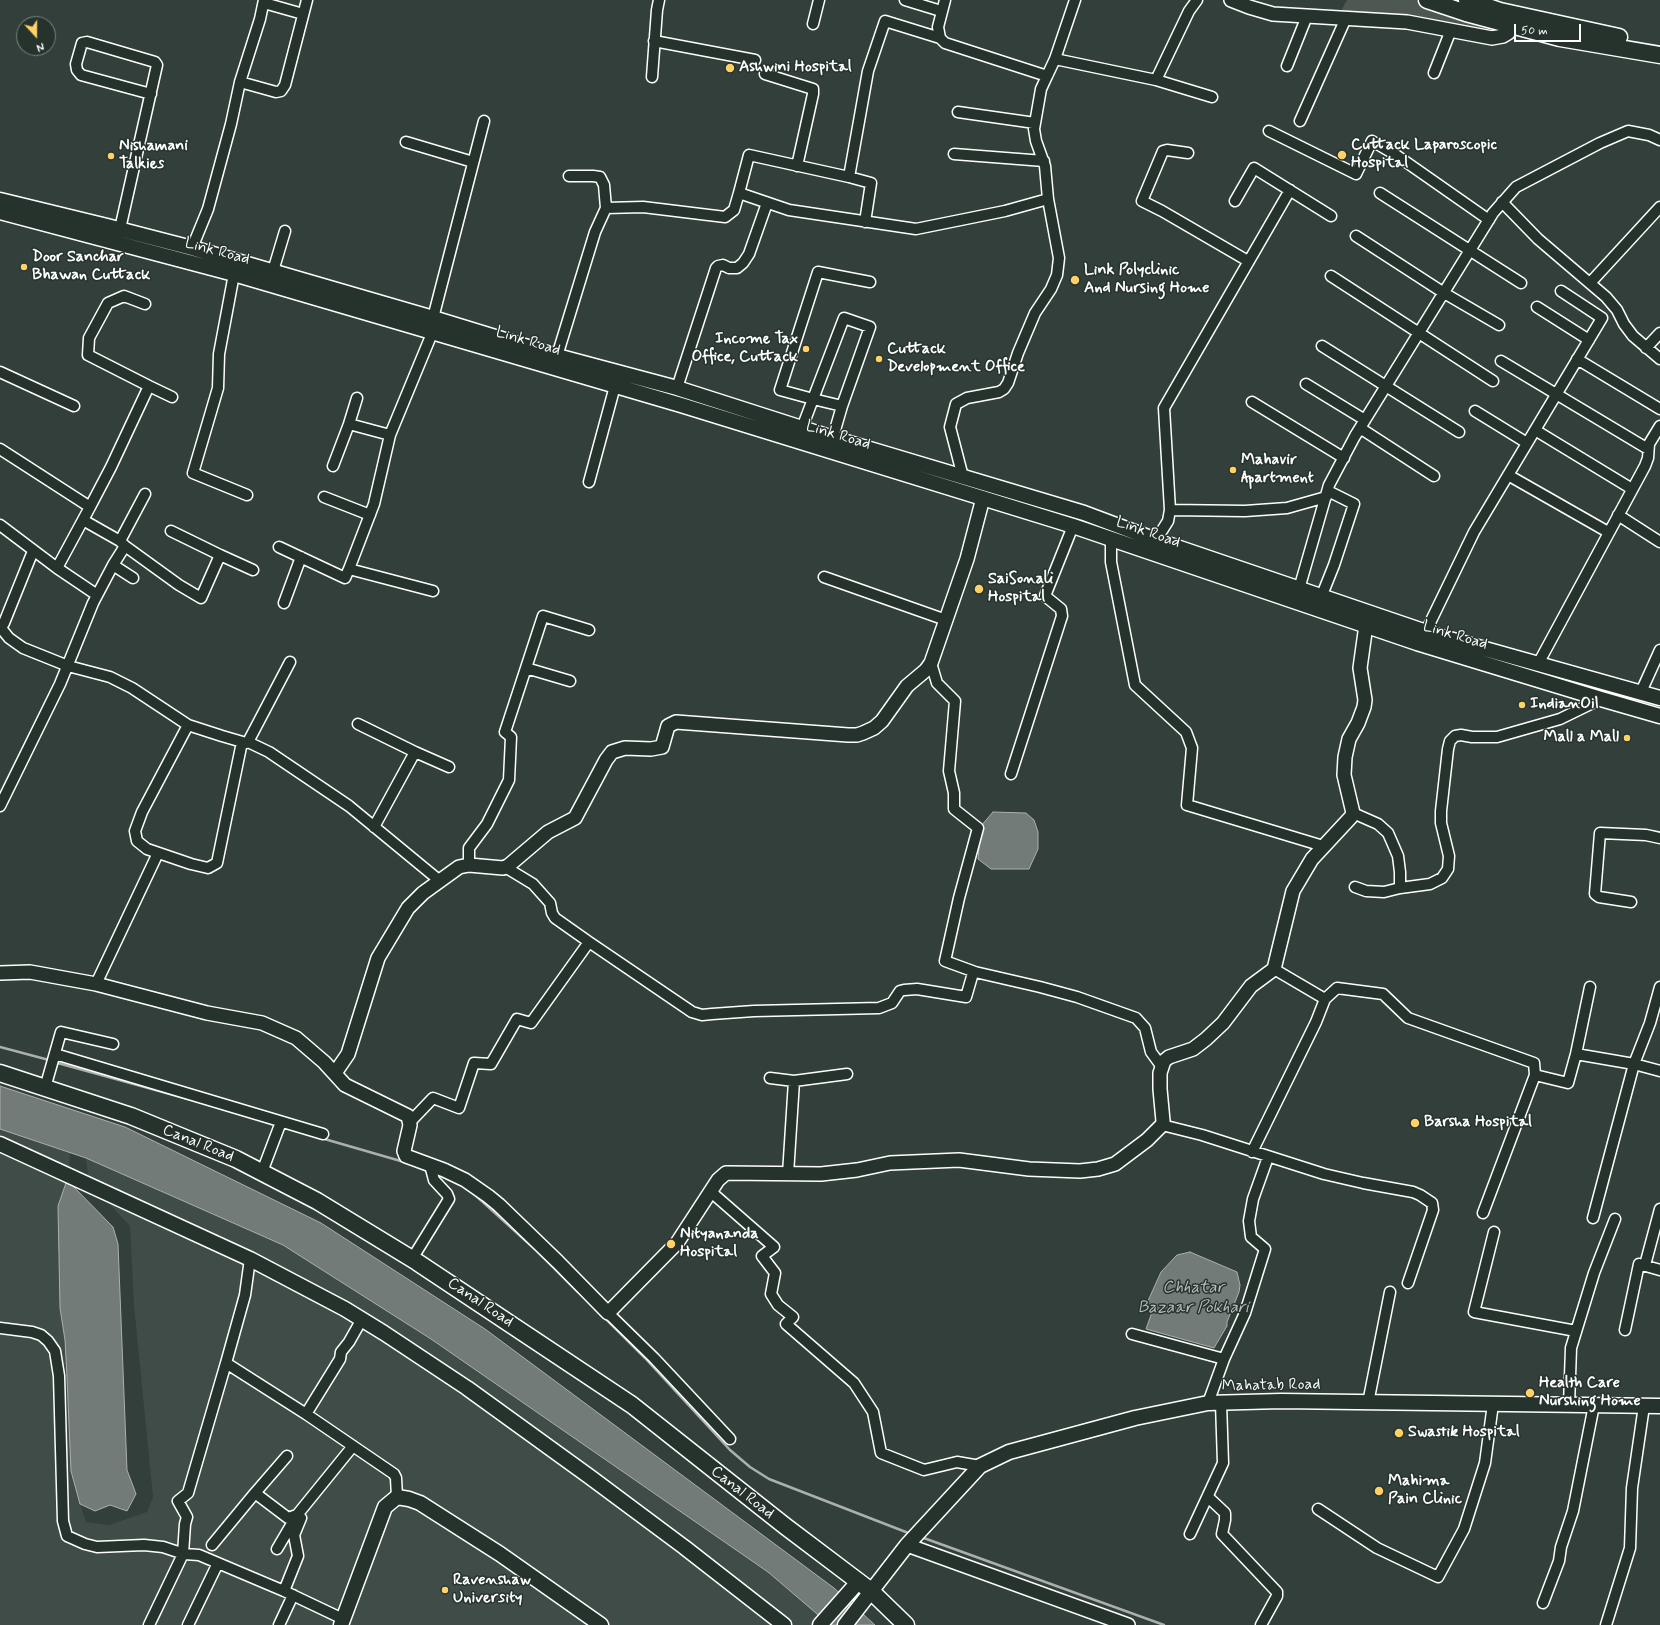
<!DOCTYPE html>
<html>
<head>
<meta charset="utf-8">
<style>
  body { margin:0 }
  #map { position:relative; width:1660px; height:1625px; overflow:hidden; background:#333f3a; font-family:Mynerve,sans-serif }
  canvas { display:block }
  .north { position:absolute; left:16px; top:16px; width:40px; height:40px; box-sizing:border-box; background:#26332d; border:1px solid #7d8581; border-radius:50%; rotate:159deg; font-size:11px; font-weight:700; line-height:16px; text-align:center; color:#fff }
  .north::after { content:''; display:block; margin:auto; width:14px; height:18px; background:#ffd166; clip-path:polygon(50% 0,100% 100%,50% 72%,0 100%) }
  .scale { position:absolute; left:1514px; top:24px; width:67px; height:18px; box-sizing:border-box; border:2px solid #fff; border-top:0; padding-left:5px; font-size:12px; line-height:14px; white-space:nowrap; color:#fff; -webkit-text-stroke:3px #26332d; paint-order:stroke }
</style>
</head>
<body>
<div id="map">
<canvas width="1660" height="1625"></canvas>
<div class="north">N</div>
<div class="scale">50 m</div>
</div>
<script>
const context = document.querySelector('canvas').getContext('2d');
context.lineJoin = 'round';
function fill(path, color) { context.fillStyle = color; context.fill(path, 'evenodd'); }
const shape = rows => new Path2D(rows.map(r => 'M' + r).join(''));
function stroke(path, color, width, dash) { context.strokeStyle = color; context.lineWidth = width; context.lineCap = dash ? 'butt' : 'round'; context.setLineDash(dash || []); context.stroke(path); }
function label(font, color, halo, rows, align = 'center') {
  context.font = font + ' Mynerve,sans-serif'; context.lineWidth = 3; context.setLineDash([]); context.textBaseline = 'middle'; context.strokeStyle = halo; context.fillStyle = color; for (const [text, x, y, turn = 0] of rows) {
    context.save(); context.translate(x, y); context.rotate((+turn || 0) * Math.PI / 180); context.textAlign = isNaN(turn) ? turn : align; if (halo) context.strokeText(text, 0, 0); context.fillText(text, 0, 0); context.restore();
  }
}
const built = shape([
  [0,1129,70,1153,60,1308,65,1340,67,1377,71,1471,80,1504,86,1522,109,1525,147,1512,153,1497,134,1305,130,1226,89,1182,86,1158,283,1245,431,1339,768,1572,830,1625,0,1625]
]);
const green = shape([
  [1347,0,1415,0,1488,25,1490,28,1487,31,1398,16,1341,11]
]);
const water = shape([
  [993,812,1026,813,1034,820,1038,832,1038,849,1029,869,991,869,978,859,981,826,993,812],
  [0,1086,125,1127,321,1223,485,1329,834,1588,875,1625,830,1625,768,1572,431,1339,283,1245,86,1158,0,1129,0,1086],
  [67,1180,113,1227,118,1244,127,1470,136,1494,127,1511,110,1505,95,1511,80,1504,71,1471,67,1377,65,1340,60,1308,58,1206,67,1180],
  [1190,1252,1237,1272,1240,1285,1239,1292,1227,1322,1227,1326,1214,1348,1146,1329,1151,1315,1147,1303,1161,1272,1177,1255,1190,1252]
]);
const stream = shape([
  [0,1047,49,1060],
  [54,1062,188,1099],
  [321,1138,411,1164],
  [474,1194,538,1252,578,1292],
  [605,1318,645,1358,730,1450,750,1467,769,1479,911,1534],
  [921,1537,1164,1625]
]);
const minor = shape([
  [905,0,941,11],
  [945,0,938,27,940,38,945,43,1047,76,1041,89,1034,129,1036,141,1045,166,1048,199,1059,258,1057,275,1051,289,1035,313,1018,353,1008,383,1004,389,999,392,967,398,956,404,950,427,963,477],
  [1075,0,1055,59,1156,80,1189,11,1197,0],
  [264,3,303,14],
  [813,24,819,0],
  [654,41,755,60],
  [1287,66,1307,16],
  [1434,73,1451,30],
  [765,74,813,89,813,94,797,166],
  [1047,76,1055,59],
  [652,77,657,10,659,0],
  [1156,80,1212,97],
  [240,82,276,92,281,91,285,85,307,0],
  [958,112,1035,123],
  [1300,121,1346,18],
  [1269,131,1356,174,1372,141,1396,155,1489,220],
  [406,142,473,162],
  [1188,153,1167,150,1163,151,1142,201,1162,211,1248,261],
  [954,154,1044,161],
  [849,177,871,183,865,222],
  [739,193,749,155,849,177,868,71,885,21,940,38],
  [1380,193,1521,283],
  [1235,201,1254,168,1331,216],
  [1502,202,1538,239,1606,297,1617,310,1624,324,1633,336,1660,359],
  [606,208,643,207,725,217,734,210,739,193,789,210,916,229,1005,211,1048,199],
  [120,229,157,65,155,62,87,42,82,43,76,64,77,70,81,75,151,94],
  [1356,236,1444,293,1499,325],
  [192,248,208,209,231,124,240,82,260,19,264,0],
  [273,271,285,231],
  [234,274,219,354,218,388,193,473,247,495],
  [1331,276,1493,381],
  [1590,283,1660,207],
  [145,304,124,296,108,303,89,338,88,355,149,386],
  [1537,307,1589,340],
  [1322,346,1459,432],
  [1646,348,1660,333],
  [557,356,595,232,606,208,604,185,600,177,593,176,569,176],
  [1577,359,1660,409],
  [1501,361,1648,449],
  [0,372,74,406],
  [1306,384,1365,420],
  [677,388,716,268,718,266,723,265,729,268,737,268,743,263,749,254,767,203],
  [1252,402,1344,458],
  [1475,411,1527,443],
  [349,424,357,398],
  [802,428,813,399,780,390,818,272,870,282],
  [1360,428,1434,476],
  [1535,430,1632,489],
  [831,444,842,406,813,399,844,318,870,327,842,406],
  [0,449,90,507,57,568,0,525],
  [333,466,349,424,390,435],
  [1508,475,1608,532],
  [589,482,615,386],
  [324,497,370,515],
  [90,507,111,467,149,386,172,397],
  [1170,510,1245,511,1287,508,1326,497],
  [1618,515,1660,542],
  [83,520,120,541],
  [171,531,220,555],
  [1111,539,1111,562,1135,685,1186,732,1192,748,1187,805,1323,846],
  [1156,540,1168,521,1170,510,1164,408,1290,190],
  [125,546,120,541,145,494],
  [279,547,345,578,349,569],
  [113,565,133,578],
  [57,568,97,595],
  [824,577,946,620],
  [1299,589,1329,485,1355,436,1493,213,1516,187,1600,143,1628,131,1649,135,1660,140],
  [433,591,349,569,374,504,390,435,433,331,433,318,484,121],
  [1322,595,1334,565,1354,504,1328,491],
  [284,603,301,557],
  [0,627,1,628,4,623,33,551],
  [1,628,9,638,23,648,68,666,110,677,132,688,188,725,222,736,246,743,248,742,269,752,349,806,440,881],
  [1426,631,1474,532,1602,318,1561,291],
  [931,663,937,683,955,701,949,771,954,793,954,809,978,828,959,898,945,961,975,972],
  [1538,664,1645,466,1648,458,1649,444,1660,426],
  [526,668,570,681],
  [1641,692,1660,650],
  [358,724,415,752],
  [188,725,142,812,135,831,137,841,147,849,191,864,208,868,217,863,242,742],
  [248,742,290,662],
  [1011,774,1062,616,1061,609,1045,596,1073,526],
  [0,806,60,684,93,603,113,565,125,546,179,585,201,598,220,555,253,570],
  [1353,813,1378,824,1388,833,1398,856,1400,872,1400,888],
  [374,827,415,752,449,767],
  [469,865,469,848,487,824,509,780,511,737,505,732,543,616,589,630],
  [505,867,533,884,550,903,552,913,555,918,589,942,692,1012,702,1015,712,1014,754,1011,879,1008,892,1003,900,991,904,990,917,989,966,997,973,973,975,972,1040,987,1077,997,1136,1018,1145,1028,1151,1052,1162,1067],
  [1355,887,1366,891,1384,892,1400,888,1430,884,1442,878,1448,869,1449,856,1441,823,1441,811,1448,749,1450,741,1455,736,1461,735,1472,737,1497,737,1560,719,1601,699],
  [1631,902,1599,897,1595,894,1600,833,1646,835,1660,838],
  [96,984,158,853],
  [1325,999,1337,988,1383,994,1408,1018,1534,1063,1535,1075],
  [55,1054,323,1134],
  [1576,1054,1590,987],
  [770,1078,794,1081],
  [45,1088,61,1032,113,1044],
  [411,1121,433,1098,459,1108,474,1063,491,1064,517,1019,531,1023,589,942],
  [1162,1125,1202,1135,1324,1174,1363,1183,1413,1192,1420,1195,1432,1203,1433,1210,1408,1283],
  [1252,1152,1316,1022,1325,999,1274,969],
  [262,1172,281,1122],
  [788,1174,794,1081,847,1074],
  [710,1191,774,1247,762,1256,775,1273,771,1294,778,1305,793,1317,786,1324,854,1383,873,1412,881,1453,924,1470,957,1462,980,1466],
  [1483,1213,1535,1075,1568,1083,1576,1054,1634,1064,1660,1071],
  [1593,1218,1634,1064,1650,1023,1660,987],
  [1494,1232,1474,1312,1576,1331],
  [250,1259,245,1295,226,1363,306,1414,394,1474,396,1478,397,1497],
  [412,1259,449,1199,447,1194,434,1180,430,1165],
  [1645,1265,1660,1209],
  [608,1313,654,1358,730,1439],
  [0,1328,32,1332,41,1335,48,1341,55,1351,59,1376,63,1521,67,1536,85,1544,97,1547,144,1545,163,1547,184,1554,199,1555,284,1591,343,1619],
  [1625,1330,1639,1264,1660,1270],
  [1132,1334,1224,1359],
  [1208,1403,1224,1359,1245,1313,1265,1249,1251,1237,1249,1221,1253,1199,1268,1157],
  [1368,1403,1390,1292],
  [1569,1405,1571,1348,1594,1273,1615,1219],
  [306,1414,340,1359,341,1352,349,1342,362,1319],
  [255,1493,287,1456],
  [1208,1497,1225,1513,1225,1520,1222,1534,1277,1592,1277,1596,1261,1625],
  [1318,1509,1377,1548,1438,1577,1464,1529,1485,1463,1493,1404],
  [1190,1534,1223,1463,1221,1403],
  [212,1545,255,1493,288,1518,297,1515,353,1446],
  [277,1549,297,1515,301,1518,294,1535,298,1556,284,1591],
  [1543,1603,1559,1561,1561,1547,1573,1511,1594,1405],
  [149,1625,183,1554,185,1524,187,1517,178,1501,188,1493,226,1363],
  [188,1625,218,1563],
  [279,1625,293,1595],
  [1606,1625,1630,1548,1632,1488,1644,1406]
]);
const tertiary = shape([
  [1231,0,1249,7,1273,14,1407,22,1492,38,1503,36,1508,33,1513,26],
  [0,973,30,972,96,984,207,1013,262,1023,296,1038,324,1062,345,1085,408,1116,410,1125,404,1151,406,1156,444,1170,465,1180,488,1196,499,1205,558,1262,608,1313,677,1243,718,1180,726,1173,821,1174,857,1170,890,1163,959,1160,1029,1169,1080,1171,1098,1169,1115,1164,1147,1140,1162,1125,1163,1121,1160,1089,1160,1073,1164,1061,1169,1057,1193,1049,1206,1039,1223,1023,1251,986,1274,969,1293,891,1312,859,1351,817,1353,813,1344,775,1345,757,1349,739,1358,723,1364,707,1365,700,1360,668,1366,625],
  [335,1073,348,1054,378,958,408,908,423,893,459,867,469,865,503,868,508,866,548,832,575,818,606,760,612,752,625,748,651,749,662,747,668,726,676,722,848,735,857,735,863,733,874,728,882,721,907,686,926,670,931,663,967,559,983,498],
  [907,1545,1128,1625]
]);
const secondary = shape([
  [0,200,107,226,192,248,433,318,557,356,677,388,833,438,1084,513,1156,540,1435,635,1660,698],
  [0,212,234,274,681,405,1073,526,1417,643,1601,699,1660,716],
  [0,1144,250,1259,345,1309,384,1333,467,1388,590,1477,684,1547,784,1625],
  [341,1625,385,1507,397,1497,409,1499,420,1503,500,1554,601,1625],
  [820,1625,859,1581],
  [845,1625,907,1545,980,1466,1009,1452,1135,1418,1208,1403,1281,1401,1660,1406]
]);
const primary = shape([
  [1427,0,1466,13,1560,38,1660,55],
  [1467,0,1500,11,1619,37],
  [0,1073,131,1116,236,1159,317,1201,417,1262,632,1405,785,1526,871,1591,906,1625]
]);
const markers = [
  [730,68,5,"#ffd166"],
  [1342,155,5,"#ffd166"],
  [111,156,4,"#ffd166"],
  [24,267,4,"#ffd166"],
  [1075,280,5,"#ffd166"],
  [806,349,4,"#ffd166"],
  [879,359,4,"#ffd166"],
  [1233,470,4,"#ffd166"],
  [979,589,5,"#ffd166"],
  [1522,705,4,"#ffd166"],
  [1627,738,4,"#ffd166"],
  [1415,1123,5,"#ffd166"],
  [671,1244,5,"#ffd166"],
  [1530,1393,5,"#ffd166"],
  [1399,1433,5,"#ffd166"],
  [1379,1491,5,"#ffd166"],
  [445,1590,4,"#ffd166"]
];
const poiNames = [
  ["Ashwini Hospital",739,68],
  ["Cuttack Laparoscopic",1351,146],
  ["Hospital",1351,164],
  ["Nishamani",119,147],
  ["Talkies",119,165],
  ["Door Sanchar",32,258],
  ["Bhawan Cuttack",32,276],
  ["Link Polyclinic",1084,271],
  ["And Nursing Home",1084,289],
  ["Income Tax",798,340,"right"],
  ["Office, Cuttack",798,358,"right"],
  ["Cuttack",887,350],
  ["Development Office",887,368],
  ["Mahavir",1241,461],
  ["Apartment",1241,479],
  ["SaiSonali",988,580],
  ["Hospital",988,598],
  ["IndianOil",1530,705],
  ["Mall a Mall",1619,738,"right"],
  ["Barsha Hospital",1424,1123],
  ["Nityananda",680,1235],
  ["Hospital",680,1253],
  ["Health Care",1539,1384],
  ["Nurshing Home",1539,1402],
  ["Swastik Hospital",1408,1433],
  ["Mahima",1388,1482],
  ["Pain Clinic",1388,1500],
  ["Ravenshaw",453,1581],
  ["University",453,1599]
];
const streetNames = [
  ["Link Road",217,252,15],
  ["Link Road",528,342,17],
  ["Link Road",838,436,17],
  ["Link Road",1148,533,19],
  ["Link Road",1455,636,17],
  ["Canal Road",198,1144,22],
  ["Canal Road",480,1303,34],
  ["Mahatab Road",1271,1386,-1],
  ["Canal Road",742,1493,38]
];
const waterNames = [
  ["Chhatar",1193,1288],
  ["Bazaar Pokhari",1193,1308]
];
fill(built, '#404c47');
fill(green, '#4d5853');
fill(water, '#737b78');
stroke(water, '#abb0ae', 1);
stroke(stream, '#abb0ae', 2.5);
stroke(minor, '#fff', 13);
stroke(tertiary, '#fff', 16);
stroke(secondary, '#fff', 17);
stroke(primary, '#fff', 19);
stroke(minor, '#26332d', 10);
stroke(tertiary, '#26332d', 13);
stroke(secondary, '#26332d', 14);
stroke(primary, '#26332d', 16);
for (const [x, y, r, color] of markers) { const dot = new Path2D(); dot.arc(x, y, r, 0, 2 * Math.PI); context.fillStyle = color; context.fill(dot); stroke(dot, '#26332d', 1.5); }
label('bold 16px', '#fff', '#26332d', poiNames, 'left');
label('16px', '#fff', '#26332d', streetNames);
label('italic 17px', '#b9bdbc', '#26332d', waterNames);
</script>
</body>
</html>
